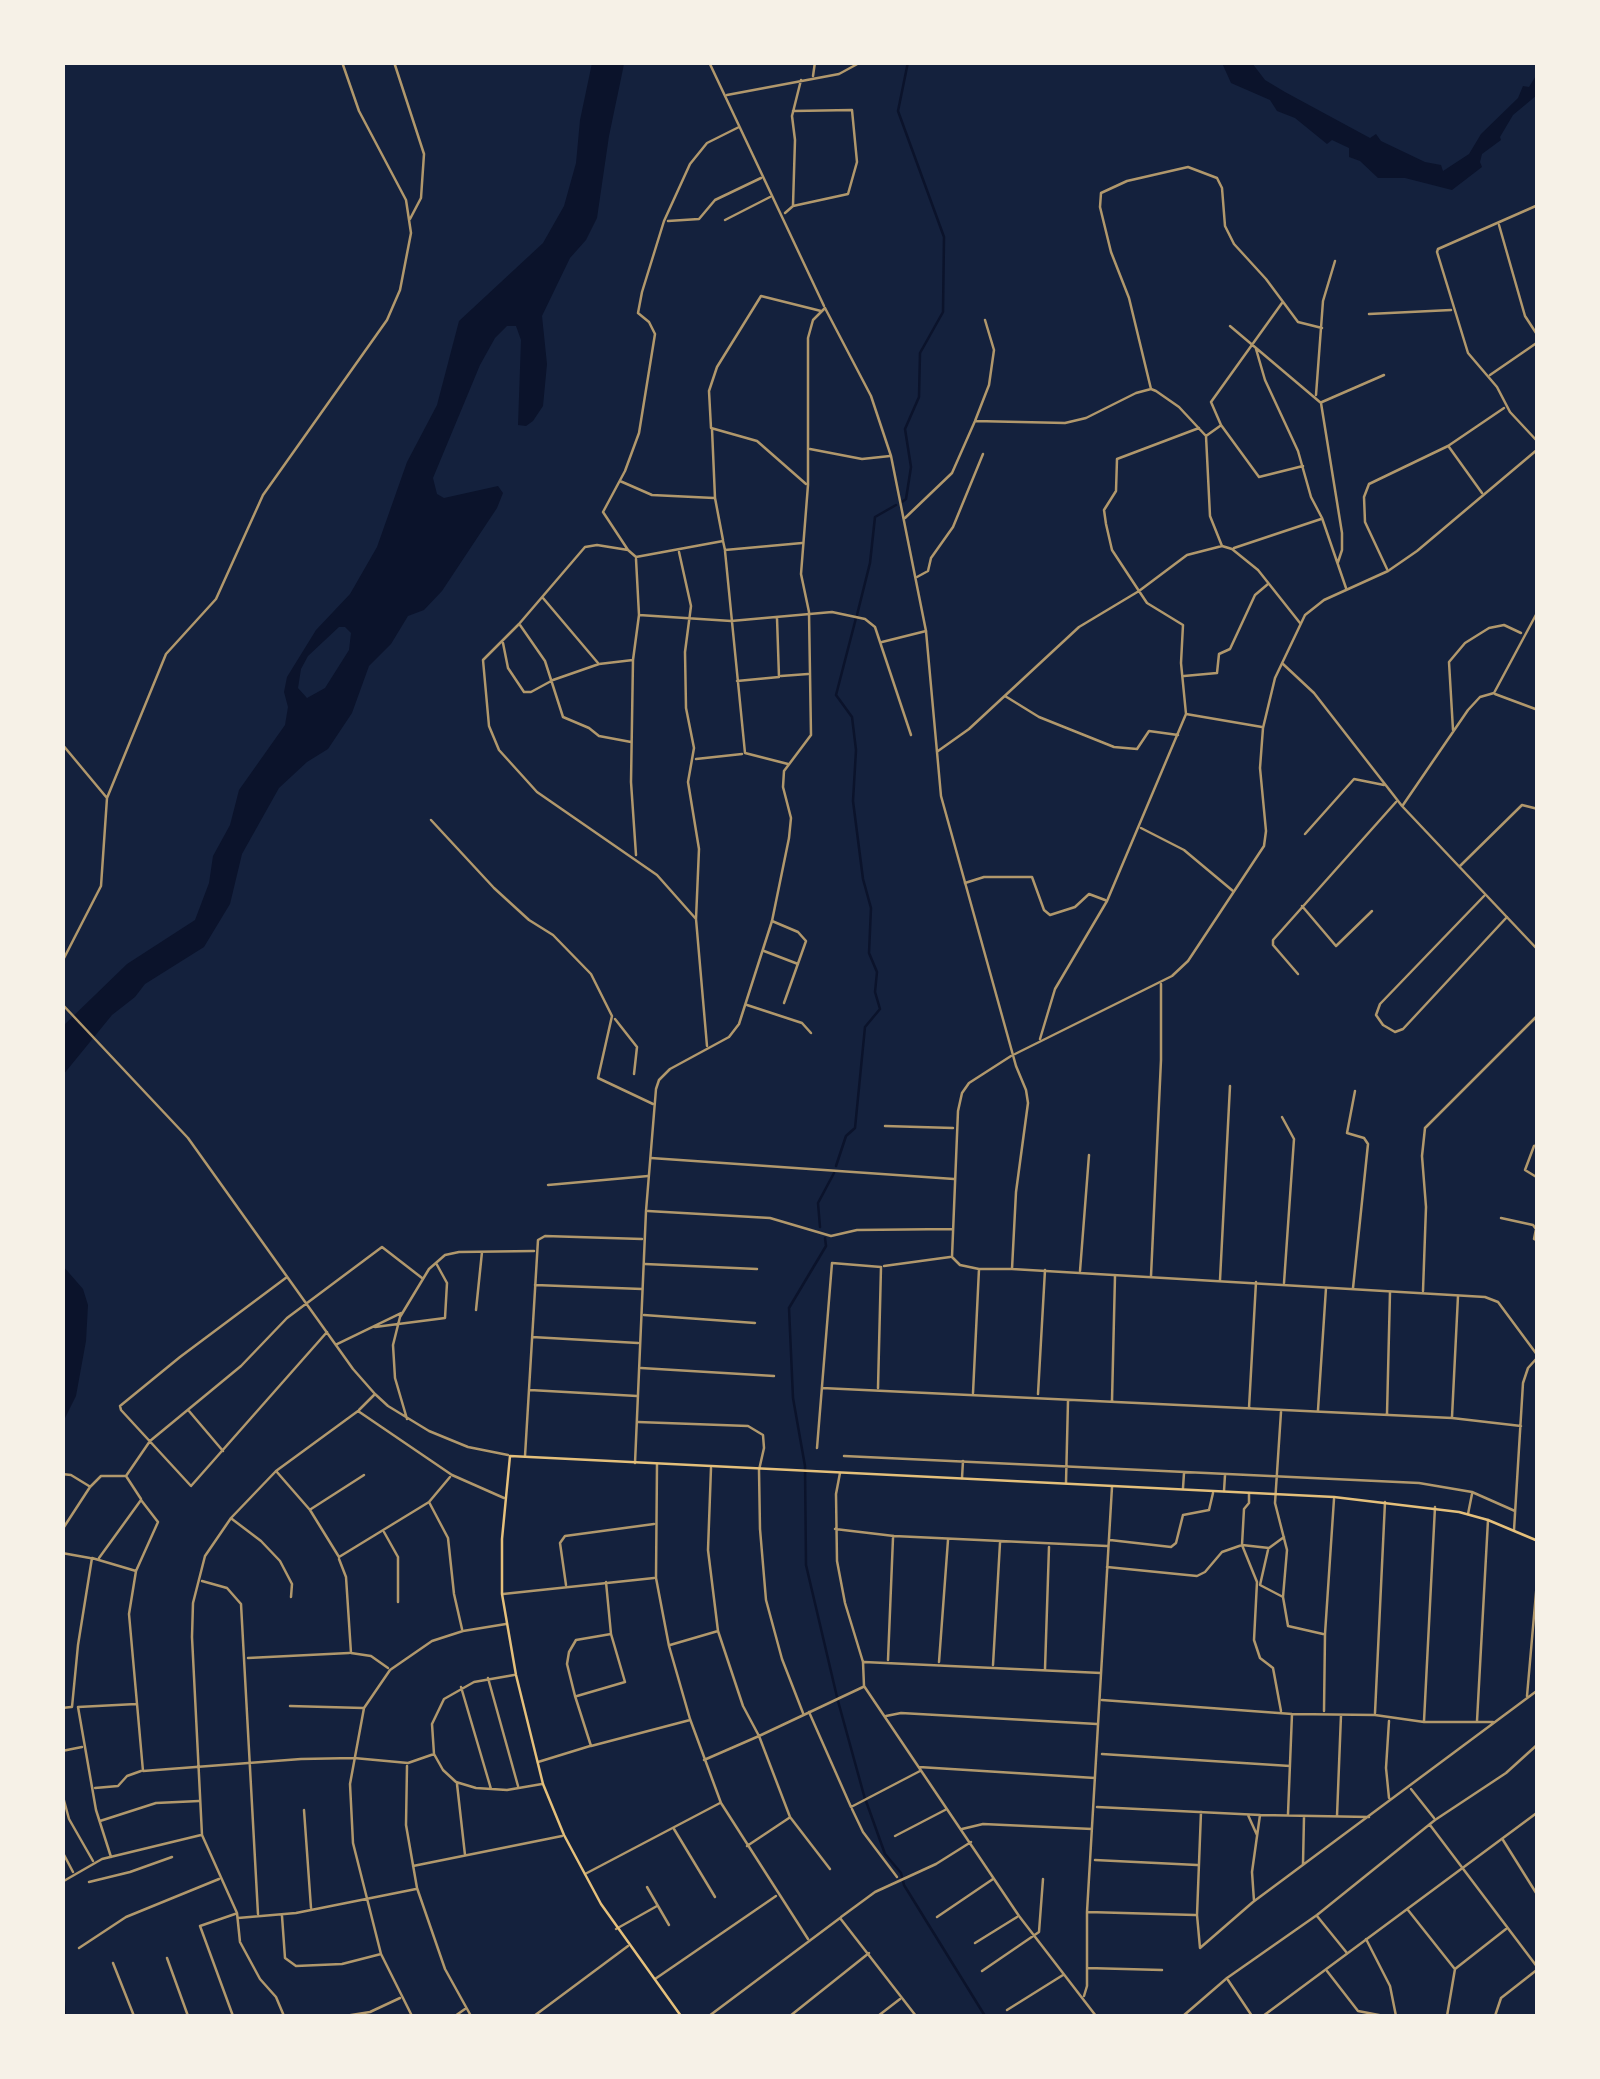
<!DOCTYPE html>
<html>
<head>
<meta charset="utf-8">
<style>
  body { margin:0 }
  #map { position:relative; width:1600px; height:2079px; overflow:hidden; background:#14213d; font-family:Merriweather,serif }
  canvas { display:block }
  .frame { position:absolute; inset:0; border:65px solid #f6f1e7; pointer-events:none }
</style>
</head>
<body>
<div id="map">
<canvas width="1600" height="2079"></canvas>
<div class="frame"></div>
</div>
<script>
const context = document.querySelector('canvas').getContext('2d');
context.lineJoin = 'round';
function fill(path, color) { context.fillStyle = color; context.fill(path, 'evenodd'); }
const shape = rows => new Path2D(rows.map(r => 'M' + r).join(''));
function stroke(path, color, width, dash) { context.strokeStyle = color; context.lineWidth = width; context.lineCap = dash ? 'butt' : 'round'; context.setLineDash(dash || []); context.stroke(path); }
const water = shape([
  [592,63,624,63,623,69,609,136,597,218,586,240,570,258,542,316,547,364,543,406,533,421,526,426,518,425,521,340,516,326,507,326,495,338,480,365,433,478,437,494,444,498,498,486,503,493,497,508,442,591,424,610,408,616,391,644,369,666,352,713,328,749,307,762,279,788,242,854,230,904,204,947,145,984,135,997,112,1015,63,1075,63,1026,127,964,195,920,209,883,213,856,230,825,239,790,285,725,288,707,284,692,287,677,316,630,350,594,377,547,407,462,437,405,459,321,543,243,564,206,576,163,580,120],
  [339,627,345,627,351,633,349,650,325,688,307,698,298,688,301,669,308,656],
  [1222,63,1252,63,1265,80,1285,92,1370,138,1376,134,1381,141,1425,162,1441,165,1443,171,1469,154,1481,134,1518,98,1523,86,1529,87,1537,74,1537,95,1513,115,1500,137,1501,140,1482,154,1480,162,1482,167,1452,190,1405,178,1378,178,1360,161,1349,157,1349,148,1332,140,1327,144,1295,118,1277,111,1270,100,1231,83],
  [63,1266,83,1289,88,1305,86,1341,76,1396,63,1422,65,1340]
]);
const stream = shape([
  [902,502,906,499,911,467,905,429,919,397,920,353,943,312,944,237,898,111,908,62],
  [857,615,870,563,875,517,896,505],
  [836,1166,846,1136,855,1128,865,1027,880,1009,875,992,877,972,869,953,871,908,863,879,853,801,856,750,852,717,836,695,856,618],
  [820,1227,818,1203,834,1173],
  [825,1238,826,1246,789,1308,793,1398,805,1466,806,1565,837,1697],
  [838,1701,865,1799],
  [866,1801,885,1854,901,1873,904,1885,985,2016],
  [62,1982,65,2016]
]);
const minor = shape([
  [394,62,424,154,421,198,410,219],
  [709,62,824,306],
  [813,76,815,62],
  [727,95,839,74,861,62],
  [793,205,795,140,792,116,801,80],
  [1538,205,1438,249,1437,252,1468,353,1497,387,1510,412,1538,442],
  [785,213,793,206,848,194,857,162,852,110,793,111],
  [725,220,770,197],
  [668,221,699,219,715,200,761,178],
  [1499,225,1525,316,1538,336],
  [1282,303,1211,402,1221,425,1259,477,1303,466],
  [1369,314,1451,310],
  [1230,326,1321,403,1342,533,1342,550,1338,562],
  [1256,349,1265,380,1298,451,1311,497,1322,518,1346,588],
  [1490,375,1538,342],
  [1151,389,1129,298,1111,252,1100,207,1101,193,1127,181,1188,167,1217,178,1222,188,1225,226,1234,244,1266,279,1298,322,1322,328],
  [1316,395,1323,301,1335,261],
  [1322,402,1384,375],
  [975,421,1065,423,1086,418,1136,393,1151,389,1156,391,1179,407,1206,436,1210,516,1222,546,1232,549,1258,570,1300,623],
  [712,429,715,498,723,540],
  [1206,436,1220,426],
  [1449,447,1482,493],
  [810,449,862,459,890,456],
  [620,481,652,495,714,498],
  [806,484,757,441,711,428,709,391,717,367,761,296,821,311],
  [905,518,952,473,975,421,989,385,994,350,985,320],
  [1234,548,1321,519],
  [628,550,603,512,625,471,639,433,655,334,649,322,638,313,642,292,664,221,690,164,707,143,739,127],
  [725,551,745,753,788,764],
  [679,552,691,606,685,652,686,708,694,748,688,782,699,849,696,919],
  [1387,569,1365,522,1364,497,1369,484,1448,446,1504,408],
  [917,577,928,571,931,558,953,527,983,454],
  [543,598,598,663],
  [639,615,731,621,832,612,865,619,875,627,911,735],
  [520,625,545,661,563,717,589,728,599,736,631,742],
  [882,642,926,631],
  [503,643,508,668,524,692,531,692,553,680,599,664,633,660],
  [1283,664,1314,693,1402,806,1538,950],
  [781,676,808,674],
  [1184,676,1217,673,1219,654,1230,649,1255,595,1268,584],
  [737,681,779,677,777,618],
  [1495,694,1538,710],
  [1005,696,1039,717,1114,747,1137,749,1149,731,1178,735],
  [1186,714,1262,727],
  [1453,730,1449,662,1465,643,1489,628,1504,625,1521,633],
  [62,744,107,798,101,886,62,962],
  [938,751,969,729,1079,627,1139,591,1112,550,1106,524,1104,510,1116,491,1117,459,1199,428],
  [696,759,742,754],
  [107,798,166,654,216,599,263,495,387,320,400,290,411,233,406,200,359,111,342,62],
  [1403,805,1468,710,1480,697,1494,693,1538,611],
  [431,820,494,888,529,920,553,935,591,974,612,1016,598,1078,653,1104],
  [1141,828,1184,850,1233,891],
  [1305,834,1354,779,1384,785],
  [636,855,631,782,633,660,639,615,636,559],
  [1460,866,1522,805,1538,809],
  [965,883,984,877,1032,877,1044,910,1050,915,1075,907,1089,894,1105,900],
  [1484,896,1380,1004,1376,1015,1383,1025,1395,1032,1403,1029,1507,917],
  [1302,906,1336,946,1372,911],
  [772,921,798,932,806,941,784,1003],
  [764,951,798,964],
  [1298,974,1273,945,1273,940,1396,802],
  [62,1004,188,1138,353,1369,375,1394,388,1406,429,1431,468,1447,508,1455],
  [747,1005,802,1023,811,1033],
  [615,1019,637,1047,634,1074],
  [1040,1039,1055,989,1107,901,1186,714,1181,663,1183,625,1147,603,1139,591,1187,555,1222,546],
  [707,1046,696,919,657,875,537,792,499,750,489,726,483,660,519,624,585,547,597,545,628,550,636,557,723,541,725,550,802,543],
  [1282,1117,1294,1139,1284,1283],
  [885,1126,953,1128],
  [1538,1145,1534,1146,1525,1170,1538,1178],
  [651,1158,954,1179],
  [548,1185,648,1176],
  [648,1211,770,1218,831,1236,857,1230,952,1229],
  [1501,1218,1533,1225,1536,1229,1534,1239,1538,1241],
  [645,1264,757,1269],
  [884,1266,950,1257],
  [979,1269,960,1265,952,1257,958,1111,962,1093,969,1083,1011,1056],
  [1080,1271,1089,1155],
  [1151,1276,1161,1060,1161,984],
  [287,1277,180,1357,120,1406,121,1410,191,1486,327,1332],
  [1220,1280,1230,1086],
  [535,1285,642,1289],
  [1353,1288,1368,1144,1364,1138,1347,1133,1355,1091],
  [1423,1291,1426,1207,1422,1156,1425,1128,1538,1015],
  [476,1310,482,1252],
  [644,1315,755,1323],
  [375,1327,445,1318,447,1283,436,1263],
  [532,1337,638,1343],
  [337,1344,401,1313],
  [641,1368,774,1376],
  [822,1388,1452,1418,1521,1426],
  [530,1390,637,1396],
  [973,1393,979,1269,1011,1269],
  [1038,1394,1045,1270],
  [1112,1401,1115,1276],
  [1249,1408,1256,1282],
  [359,1410,375,1394],
  [1318,1410,1326,1288],
  [189,1411,223,1451],
  [1281,1412,1275,1503,1287,1550,1283,1597],
  [1387,1414,1390,1292],
  [1452,1417,1458,1296],
  [407,1419,395,1378,393,1345,400,1317,429,1269,445,1255,459,1252,534,1251],
  [638,1422,748,1426,763,1435,764,1448,759,1470,760,1529,766,1600,782,1659,803,1713],
  [817,1448,832,1263,881,1267,878,1388],
  [525,1456,538,1240,545,1236,642,1239],
  [844,1456,1419,1483,1472,1492,1515,1511],
  [657,1464,656,1578,669,1646,690,1719,721,1803,808,1939],
  [276,1471,310,1510,339,1557,429,1502],
  [840,1473,836,1494,837,1561,845,1603,863,1662,864,1686,1019,1916,1096,2016],
  [62,1474,71,1475,89,1486],
  [126,1476,150,1441,241,1366,287,1318,382,1247,422,1278],
  [450,1477,429,1502,448,1538,454,1594,462,1629],
  [962,1478,963,1461],
  [1066,1483,1068,1401],
  [1183,1488,1184,1473],
  [1224,1491,1225,1475],
  [1249,1493,1249,1503,1244,1509,1242,1545,1257,1582,1254,1640,1260,1658,1273,1668,1281,1711],
  [311,1509,364,1475],
  [1468,1514,1472,1494],
  [232,1519,261,1541,280,1561,292,1584,291,1597],
  [835,1529,894,1536,1107,1546],
  [62,1530,90,1487,101,1476,126,1476,141,1499],
  [1514,1530,1523,1383,1528,1368,1537,1358],
  [384,1532,398,1557,398,1602],
  [1110,1540,1171,1547,1176,1543,1183,1515,1209,1510,1213,1493],
  [1268,1550,1260,1585,1283,1597,1288,1626,1323,1634],
  [62,1553,90,1558],
  [99,1558,141,1500,158,1522,136,1571,129,1614,143,1771,301,1759,354,1758,408,1763,434,1754],
  [339,1559,346,1577,351,1653,371,1656,388,1668],
  [1107,1567,1197,1576,1205,1572,1222,1552,1242,1545,1269,1548,1284,1537],
  [202,1581,227,1588,241,1604,258,1914],
  [566,1585,560,1543,565,1536,654,1524],
  [503,1594,654,1578],
  [611,1634,576,1640,569,1652,567,1664,575,1696,591,1746,690,1720],
  [670,1645,718,1631],
  [248,1658,349,1653],
  [888,1660,893,1538],
  [864,1662,1101,1673],
  [939,1662,948,1540],
  [993,1665,1000,1543],
  [1045,1669,1049,1547],
  [514,1675,474,1682,444,1699,432,1724,434,1754,443,1770,456,1782,476,1788,507,1790,542,1784],
  [488,1678,518,1786],
  [461,1687,491,1789],
  [577,1696,625,1682,611,1634,606,1582],
  [1527,1696,1538,1570],
  [1102,1700,1292,1714,1375,1715,1424,1722,1493,1722],
  [290,1706,363,1708],
  [72,1707,78,1645,92,1558,136,1571],
  [62,1708,71,1707],
  [1324,1711,1325,1634,1334,1499],
  [809,1712,851,1807,920,1771],
  [1375,1713,1385,1502],
  [886,1716,901,1713,1097,1724],
  [1424,1721,1435,1507],
  [1477,1721,1488,1520],
  [62,1751,82,1747],
  [1102,1754,1290,1766],
  [704,1760,759,1736,743,1706,718,1631,708,1550,711,1468],
  [538,1762,590,1746],
  [407,1766,406,1825,417,1888,445,1969,471,2016],
  [919,1767,1095,1778],
  [457,1784,465,1855],
  [95,1788,118,1786,127,1776,141,1771],
  [1411,1789,1434,1818],
  [62,1793,69,1819,93,1861],
  [1389,1798,1386,1768,1389,1721],
  [1097,1807,1260,1815,1369,1817],
  [852,1809,863,1832,897,1877],
  [304,1810,311,1908],
  [1201,1812,1197,1915,1200,1948,1253,1902,1538,1690],
  [1288,1814,1292,1714],
  [1248,1815,1257,1835],
  [1337,1816,1341,1715],
  [100,1821,156,1803,199,1801],
  [1430,1825,1538,1968],
  [674,1829,715,1897],
  [962,1829,983,1824,1092,1829],
  [895,1836,945,1810],
  [1503,1840,1538,1896],
  [747,1846,789,1818],
  [62,1851,73,1872],
  [111,1857,96,1810,78,1707,136,1704],
  [1095,1860,1197,1865],
  [1303,1864,1304,1817],
  [413,1866,562,1836],
  [830,1869,790,1817,759,1736,863,1687],
  [585,1874,720,1803],
  [62,1882,102,1859,201,1835],
  [89,1882,130,1872,172,1857],
  [647,1887,669,1925],
  [1254,1901,1252,1872,1260,1815],
  [1408,1910,1454,1968],
  [1088,1912,1195,1915],
  [282,1916,285,1958,296,1966,342,1964,381,1954],
  [1317,1916,1347,1953],
  [841,1917,875,1892,936,1864,971,1842],
  [937,1917,993,1879],
  [238,1918,296,1913,416,1889],
  [616,1929,657,1906],
  [1366,1939,1390,1986,1396,2016],
  [975,1943,1017,1917],
  [79,1948,126,1917,219,1879],
  [167,1958,188,2016],
  [113,1963,134,2016],
  [1087,1968,1162,1970],
  [982,1971,1039,1932,1043,1879],
  [1327,1971,1358,2011,1384,2016],
  [655,1979,776,1896],
  [1228,1980,1252,2016],
  [1084,1996,1087,1986,1087,1912,1112,1487],
  [1007,2010,1063,1975],
  [145,2016,158,2016],
  [233,2016,200,1926,235,1914],
  [284,2016,276,1997,260,1979,240,1942,237,1913,202,1835,192,1637,193,1603,205,1556,231,1518,276,1471,358,1411,452,1475,504,1498],
  [345,2016,370,2012,400,1998],
  [412,2016,381,1954,353,1843,350,1784,364,1708,390,1670,432,1641,463,1631,506,1624],
  [455,2016,465,2009],
  [534,2016,628,1946],
  [790,2016,869,1953],
  [878,2016,900,1999],
  [1183,2016,1227,1978,1317,1915,1435,1820,1506,1773,1538,1744],
  [1392,2016,1423,2016],
  [1447,2016,1455,1969,1506,1929],
  [1495,2016,1501,1998,1538,1969]
]);
const tertiary = shape([
  [1015,1054,1172,976,1188,961,1264,846,1266,831,1260,768,1263,728,1275,678,1305,615,1324,600,1388,571,1417,551,1538,449],
  [635,1463,646,1211,656,1089,659,1080,670,1069,729,1037,739,1024,772,921,789,838,791,818,783,787,784,771,811,735,809,612,801,574,808,485,808,338,813,320,825,308,871,396,891,456,926,631,941,796,1016,1066,1026,1090,1028,1103,1016,1192,1012,1269,1485,1297,1498,1302,1538,1356],
  [709,2016,840,1918,916,2016],
  [1263,2016,1538,1812]
]);
const secondary = shape([
  [681,2016,601,1904,564,1835,543,1784,516,1675,502,1594,502,1539,510,1456,1334,1497,1459,1512,1488,1520,1538,1541]
]);
fill(water, '#0b132b');
stroke(stream, '#0b132b', 2.5);
stroke(minor, '#b1986c', 2.5);
stroke(tertiary, '#b1986c', 2.5);
stroke(secondary, '#e5c07b', 2.5);
</script>
</body>
</html>
